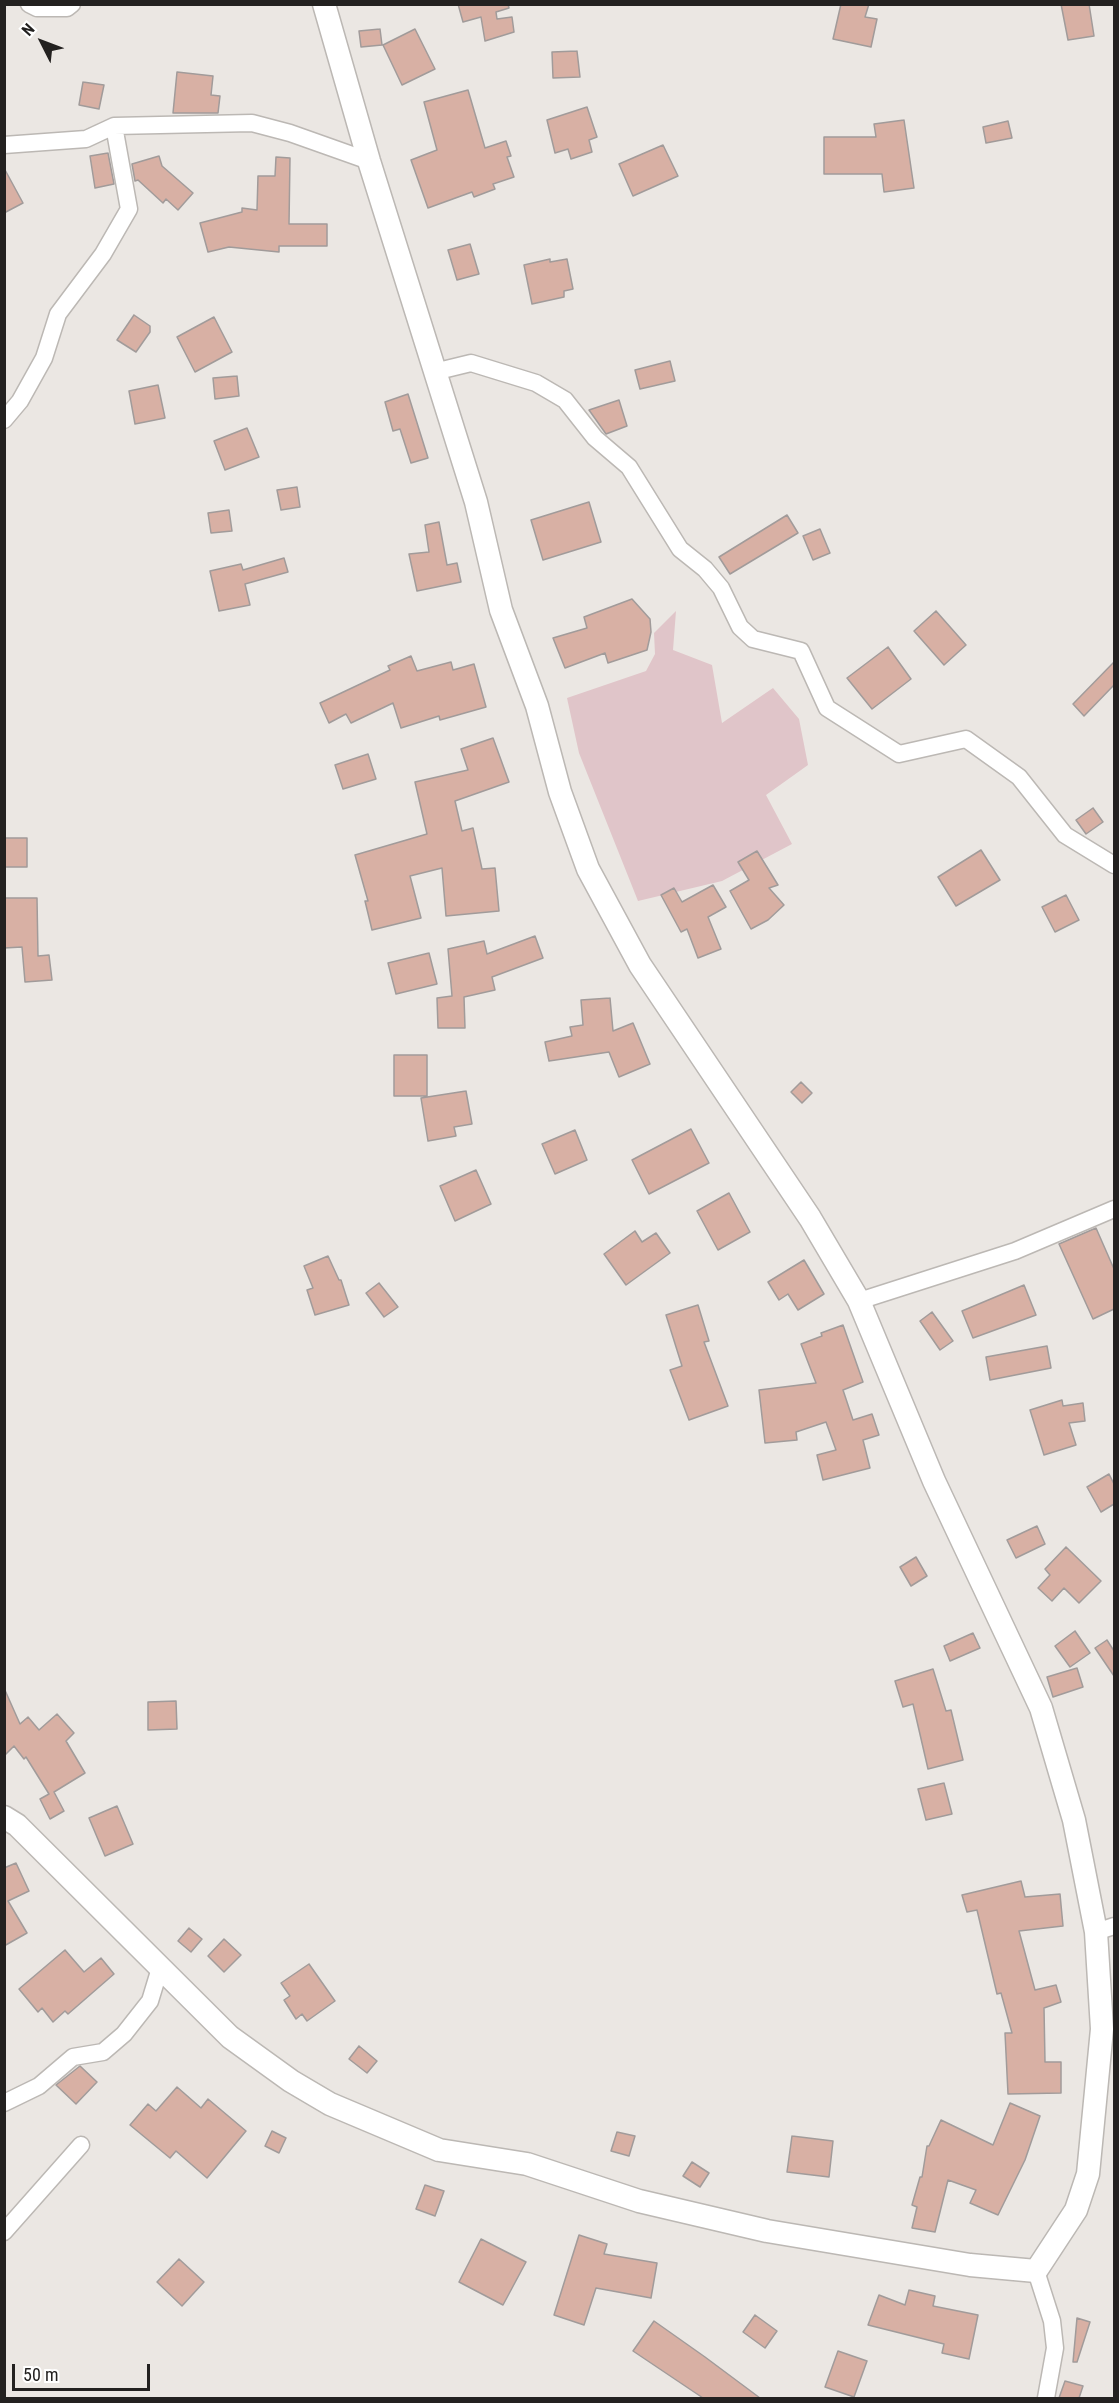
<!DOCTYPE html>
<html>
<head>
<meta charset="utf-8">
<style>
  body { margin:0 }
  #map { position:relative; width:1119px; height:2403px; overflow:hidden; background:#ebe7e3; font-family:"Roboto Condensed",sans-serif }
  canvas { display:block }
  .frame { position:absolute; inset:0; border:6px solid #232120; pointer-events:none }
  .north { position:absolute; left:12px; top:12px; width:60px; height:60px; -webkit-text-stroke:4px #fff; paint-order:stroke; rotate:312deg; font-size:16px; font-weight:700; line-height:24px; text-align:center; color:#232120 }
  .north::after { content:''; display:block; margin:auto; width:21px; height:27px; background:#232120; clip-path:polygon(50% 0,100% 100%,50% 72%,0 100%) }
  .scale { position:absolute; left:12px; top:2364px; width:138px; height:27px; box-sizing:border-box; border:3px solid #232120; border-top:0; padding-left:8px; font-size:18px; line-height:21px; white-space:nowrap; color:#232120; -webkit-text-stroke:4px #fff; paint-order:stroke }
</style>
</head>
<body>
<div id="map">
<canvas width="1119" height="2403"></canvas>
<div class="frame"></div>
<div class="north">N</div>
<div class="scale">50 m</div>
</div>
<script>
const context = document.querySelector('canvas').getContext('2d');
context.lineJoin = 'round';
function fill(path, color) { context.fillStyle = color; context.fill(path, 'evenodd'); }
const shape = rows => new Path2D(rows.map(r => 'M' + r).join(''));
function stroke(path, color, width, dash) { context.strokeStyle = color; context.lineWidth = width; context.lineCap = dash ? 'butt' : 'round'; context.setLineDash(dash || []); context.stroke(path); }
const green = shape([
  [676,611,673,650,712,665,722,723,773,688,799,719,808,765,766,795,792,844,722,881,638,901,579,753,567,698,646,671,655,654,654,633]
]);
const building = shape([
  [458,4,508,4,509,8,496,12,497,19,512,17,514,32,485,41,481,17,463,22,458,4],
  [841,4,869,4,865,17,877,19,871,47,833,39,841,4],
  [1061,4,1089,4,1094,36,1068,40,1061,4],
  [380,29,382,45,361,47,359,31,380,29],
  [415,29,435,69,402,85,383,45,415,29],
  [577,51,580,77,553,78,552,52,577,51],
  [177,72,213,76,211,95,220,96,218,113,173,113,177,72],
  [83,82,104,85,99,109,79,105,83,82],
  [468,90,485,148,506,141,511,156,507,157,514,177,493,184,495,189,474,197,472,192,428,208,411,160,437,150,424,102,468,90],
  [587,107,597,137,589,140,592,152,571,159,568,149,555,153,547,120,587,107],
  [904,120,914,188,884,192,882,174,824,174,824,137,876,137,874,124,904,120],
  [1008,121,1012,138,986,143,983,127,1008,121],
  [663,145,678,176,633,196,619,164,663,145],
  [108,153,114,184,95,188,90,156,108,153],
  [159,156,162,166,193,193,178,210,166,199,163,203,138,180,135,181,132,164,159,156],
  [276,157,290,158,289,224,327,224,327,246,279,246,279,252,229,247,208,252,200,223,242,212,242,208,257,210,258,176,275,176,276,157],
  [4,168,23,203,4,213,4,168],
  [470,244,479,274,457,280,448,250,470,244],
  [550,259,550,262,567,259,573,289,564,291,564,297,532,304,524,265,550,259],
  [134,315,150,326,150,332,136,352,117,340,134,315],
  [214,317,232,352,195,372,177,337,214,317],
  [670,361,675,381,640,389,635,370,670,361],
  [237,376,239,396,215,399,213,378,237,376],
  [158,385,165,418,135,424,129,391,158,385],
  [408,394,428,458,411,463,400,429,393,431,385,402,408,394],
  [619,400,627,426,606,434,589,410,619,400],
  [247,428,259,457,225,470,214,441,247,428],
  [297,487,300,507,281,510,277,490,297,487],
  [589,502,601,542,543,560,531,520,589,502],
  [229,510,232,531,211,533,208,513,229,510],
  [787,515,798,533,730,574,719,557,787,515],
  [439,522,447,565,457,563,461,582,417,591,409,554,429,552,425,525,439,522],
  [820,529,830,553,813,560,803,536,820,529],
  [284,558,288,572,245,584,250,605,219,611,210,571,241,564,243,570,284,558],
  [632,599,650,619,651,632,647,650,608,663,605,653,565,668,553,638,587,628,584,617,632,599],
  [936,611,966,645,944,665,914,631,936,611],
  [888,647,911,679,872,709,847,678,888,647],
  [411,656,417,671,451,662,453,670,474,664,486,707,440,720,439,716,401,728,393,703,351,723,346,714,329,723,320,703,390,670,388,666,411,656],
  [1114,662,1114,685,1084,716,1073,704,1114,662],
  [493,738,509,782,455,801,462,831,473,828,482,869,495,868,499,911,446,916,442,868,410,876,421,918,372,930,365,901,368,901,355,855,427,834,415,782,468,770,461,749,493,738],
  [368,754,376,779,343,789,335,765,368,754],
  [1093,808,1103,822,1086,834,1076,820,1093,808],
  [4,838,27,838,27,867,4,867,4,838],
  [981,850,1000,880,956,906,938,877,981,850],
  [757,851,778,885,769,888,784,905,768,920,751,929,730,891,749,880,738,862,757,851],
  [713,885,726,907,708,917,721,949,698,958,687,929,681,932,661,895,674,888,682,902,713,885],
  [1066,895,1079,920,1055,932,1042,907,1066,895],
  [4,898,37,898,38,956,49,955,52,980,25,982,22,947,4,948,4,898],
  [535,936,543,958,492,977,495,990,464,997,465,1028,438,1028,437,998,452,996,448,949,484,941,487,954,535,936],
  [429,953,437,984,396,994,388,963,429,953],
  [610,998,613,1031,633,1023,650,1064,619,1077,609,1052,549,1061,545,1042,572,1036,570,1027,583,1025,581,1000,610,998],
  [394,1055,427,1055,427,1096,394,1096,394,1055],
  [801,1082,812,1093,802,1103,791,1092,801,1082],
  [466,1091,472,1124,454,1127,456,1136,428,1141,421,1098,466,1091],
  [691,1129,709,1163,649,1194,632,1160,691,1129],
  [575,1130,587,1160,555,1174,542,1144,575,1130],
  [476,1170,491,1204,455,1221,440,1186,476,1170],
  [729,1193,750,1232,718,1250,697,1211,729,1193],
  [1096,1228,1114,1269,1114,1309,1093,1319,1059,1244,1096,1228],
  [635,1231,642,1242,656,1233,670,1253,626,1285,604,1254,635,1231],
  [328,1256,339,1280,341,1280,349,1305,315,1315,307,1290,313,1288,304,1266,328,1256],
  [804,1260,824,1294,798,1310,788,1294,779,1300,768,1282,804,1260],
  [379,1283,398,1307,384,1317,366,1293,379,1283],
  [1024,1285,1036,1315,973,1338,962,1311,1024,1285],
  [698,1305,709,1341,704,1342,728,1406,689,1420,670,1370,682,1366,666,1315,698,1305],
  [932,1312,953,1341,940,1350,920,1321,932,1312],
  [843,1325,863,1382,843,1390,853,1420,872,1414,879,1435,863,1440,870,1468,823,1480,817,1455,836,1450,826,1422,796,1432,797,1440,765,1443,759,1390,816,1383,801,1344,822,1336,821,1333,843,1325],
  [1047,1346,1051,1368,990,1380,986,1357,1047,1346],
  [1062,1400,1063,1406,1083,1403,1085,1421,1069,1423,1076,1445,1044,1455,1030,1410,1062,1400],
  [1109,1474,1114,1484,1114,1504,1101,1512,1087,1487,1109,1474],
  [1037,1526,1045,1544,1016,1558,1007,1540,1037,1526],
  [1066,1547,1101,1581,1079,1603,1064,1588,1052,1601,1038,1588,1050,1575,1045,1569,1066,1547],
  [916,1557,927,1576,911,1586,900,1567,916,1557],
  [1075,1631,1090,1653,1070,1667,1055,1646,1075,1631],
  [973,1633,980,1648,950,1661,944,1646,973,1633],
  [1107,1640,1114,1651,1114,1676,1095,1648,1107,1640],
  [1077,1668,1083,1687,1053,1697,1047,1677,1077,1668],
  [933,1669,946,1711,951,1710,963,1760,928,1769,913,1704,903,1707,895,1681,933,1669],
  [4,1688,20,1724,28,1717,39,1730,57,1714,74,1733,66,1741,85,1773,54,1792,64,1811,50,1819,40,1799,49,1794,26,1757,24,1759,14,1746,4,1756,4,1688],
  [176,1701,177,1729,148,1730,148,1702,176,1701],
  [944,1783,952,1814,926,1820,918,1789,944,1783],
  [117,1806,133,1844,105,1856,89,1818,117,1806],
  [16,1863,29,1891,8,1901,27,1933,4,1946,4,1868,16,1863],
  [1021,1881,1025,1897,1060,1894,1063,1926,1019,1931,1035,1990,1056,1985,1061,2002,1044,2008,1045,2062,1061,2062,1061,2093,1008,2094,1005,2033,1012,2033,1001,1993,997,1994,977,1910,967,1912,962,1895,1021,1881],
  [189,1928,202,1939,191,1952,178,1941,189,1928],
  [224,1939,241,1955,224,1972,208,1956,224,1939],
  [65,1950,84,1972,101,1958,114,1974,68,2014,65,2011,53,2022,42,2008,38,2012,19,1989,65,1950],
  [309,1964,335,2001,307,2021,302,2014,296,2019,284,2000,290,1996,281,1983,309,1964],
  [359,2046,377,2061,367,2073,349,2059,359,2046],
  [80,2066,97,2082,76,2104,56,2085,80,2066],
  [177,2087,201,2108,208,2099,246,2131,207,2178,176,2151,170,2158,130,2125,148,2104,156,2111,177,2087],
  [1010,2103,1040,2116,1025,2160,998,2215,970,2203,976,2190,948,2180,935,2232,912,2228,917,2207,912,2205,920,2177,922,2177,927,2146,929,2146,941,2120,993,2145,1010,2103],
  [272,2131,286,2138,279,2153,265,2146,272,2131],
  [617,2132,635,2136,629,2156,611,2151,617,2132],
  [792,2136,833,2141,829,2177,787,2172,792,2136],
  [692,2162,709,2173,700,2187,683,2176,692,2162],
  [425,2185,444,2191,435,2216,416,2209,425,2185],
  [579,2235,607,2244,604,2254,657,2263,651,2298,596,2288,584,2325,554,2315,579,2235],
  [481,2239,526,2262,503,2305,459,2282,481,2239],
  [179,2259,204,2282,182,2306,157,2282,179,2259],
  [909,2290,935,2296,933,2306,978,2315,969,2359,942,2353,944,2344,868,2325,879,2295,905,2305,909,2290],
  [755,2315,777,2331,765,2348,743,2332,755,2315],
  [1077,2318,1090,2322,1077,2362,1073,2362,1077,2318],
  [654,2321,705,2357,760,2398,703,2398,633,2351,654,2321],
  [838,2351,867,2361,854,2397,825,2387,838,2351],
  [1065,2381,1083,2386,1079,2398,1059,2398,1065,2381]
]);
const minor = shape([
  [29,4,37,8,67,8,72,4],
  [4,145,86,139,114,126,252,123,290,133,369,161],
  [434,372,471,363,536,383,565,400,595,438,629,467,680,549,705,569,721,588,740,627,753,639,801,651,827,708,899,754,966,739,1019,777,1065,835,1114,865],
  [4,420,20,401,44,358,58,314,103,254,129,209,114,126],
  [859,1301,1015,1251,1114,1209],
  [1096,1932,1114,1926],
  [4,2103,39,2086,73,2057,103,2052,124,2034,150,2001,160,1968],
  [4,2232,81,2145],
  [1036,2271,1052,2321,1055,2348,1046,2398]
]);
const secondary = shape([
  [4,1817,17,1825,230,2037,291,2081,330,2104,439,2150,527,2164,639,2201,767,2231,970,2265,1036,2271,1076,2210,1088,2174,1102,2029,1096,1932,1074,1820,1041,1708,934,1481,859,1301,810,1218,640,965,588,869,560,792,537,706,501,610,476,502,369,161,324,4]
]);
fill(green, '#e0c5c9');
fill(building, '#d8b0a4');
stroke(building, '#a19b9a', 1.5);
stroke(minor, '#bcb8b4', 19);
stroke(secondary, '#bcb8b4', 25);
stroke(minor, '#fff', 16);
stroke(secondary, '#fff', 22);
</script>
</body>
</html>
